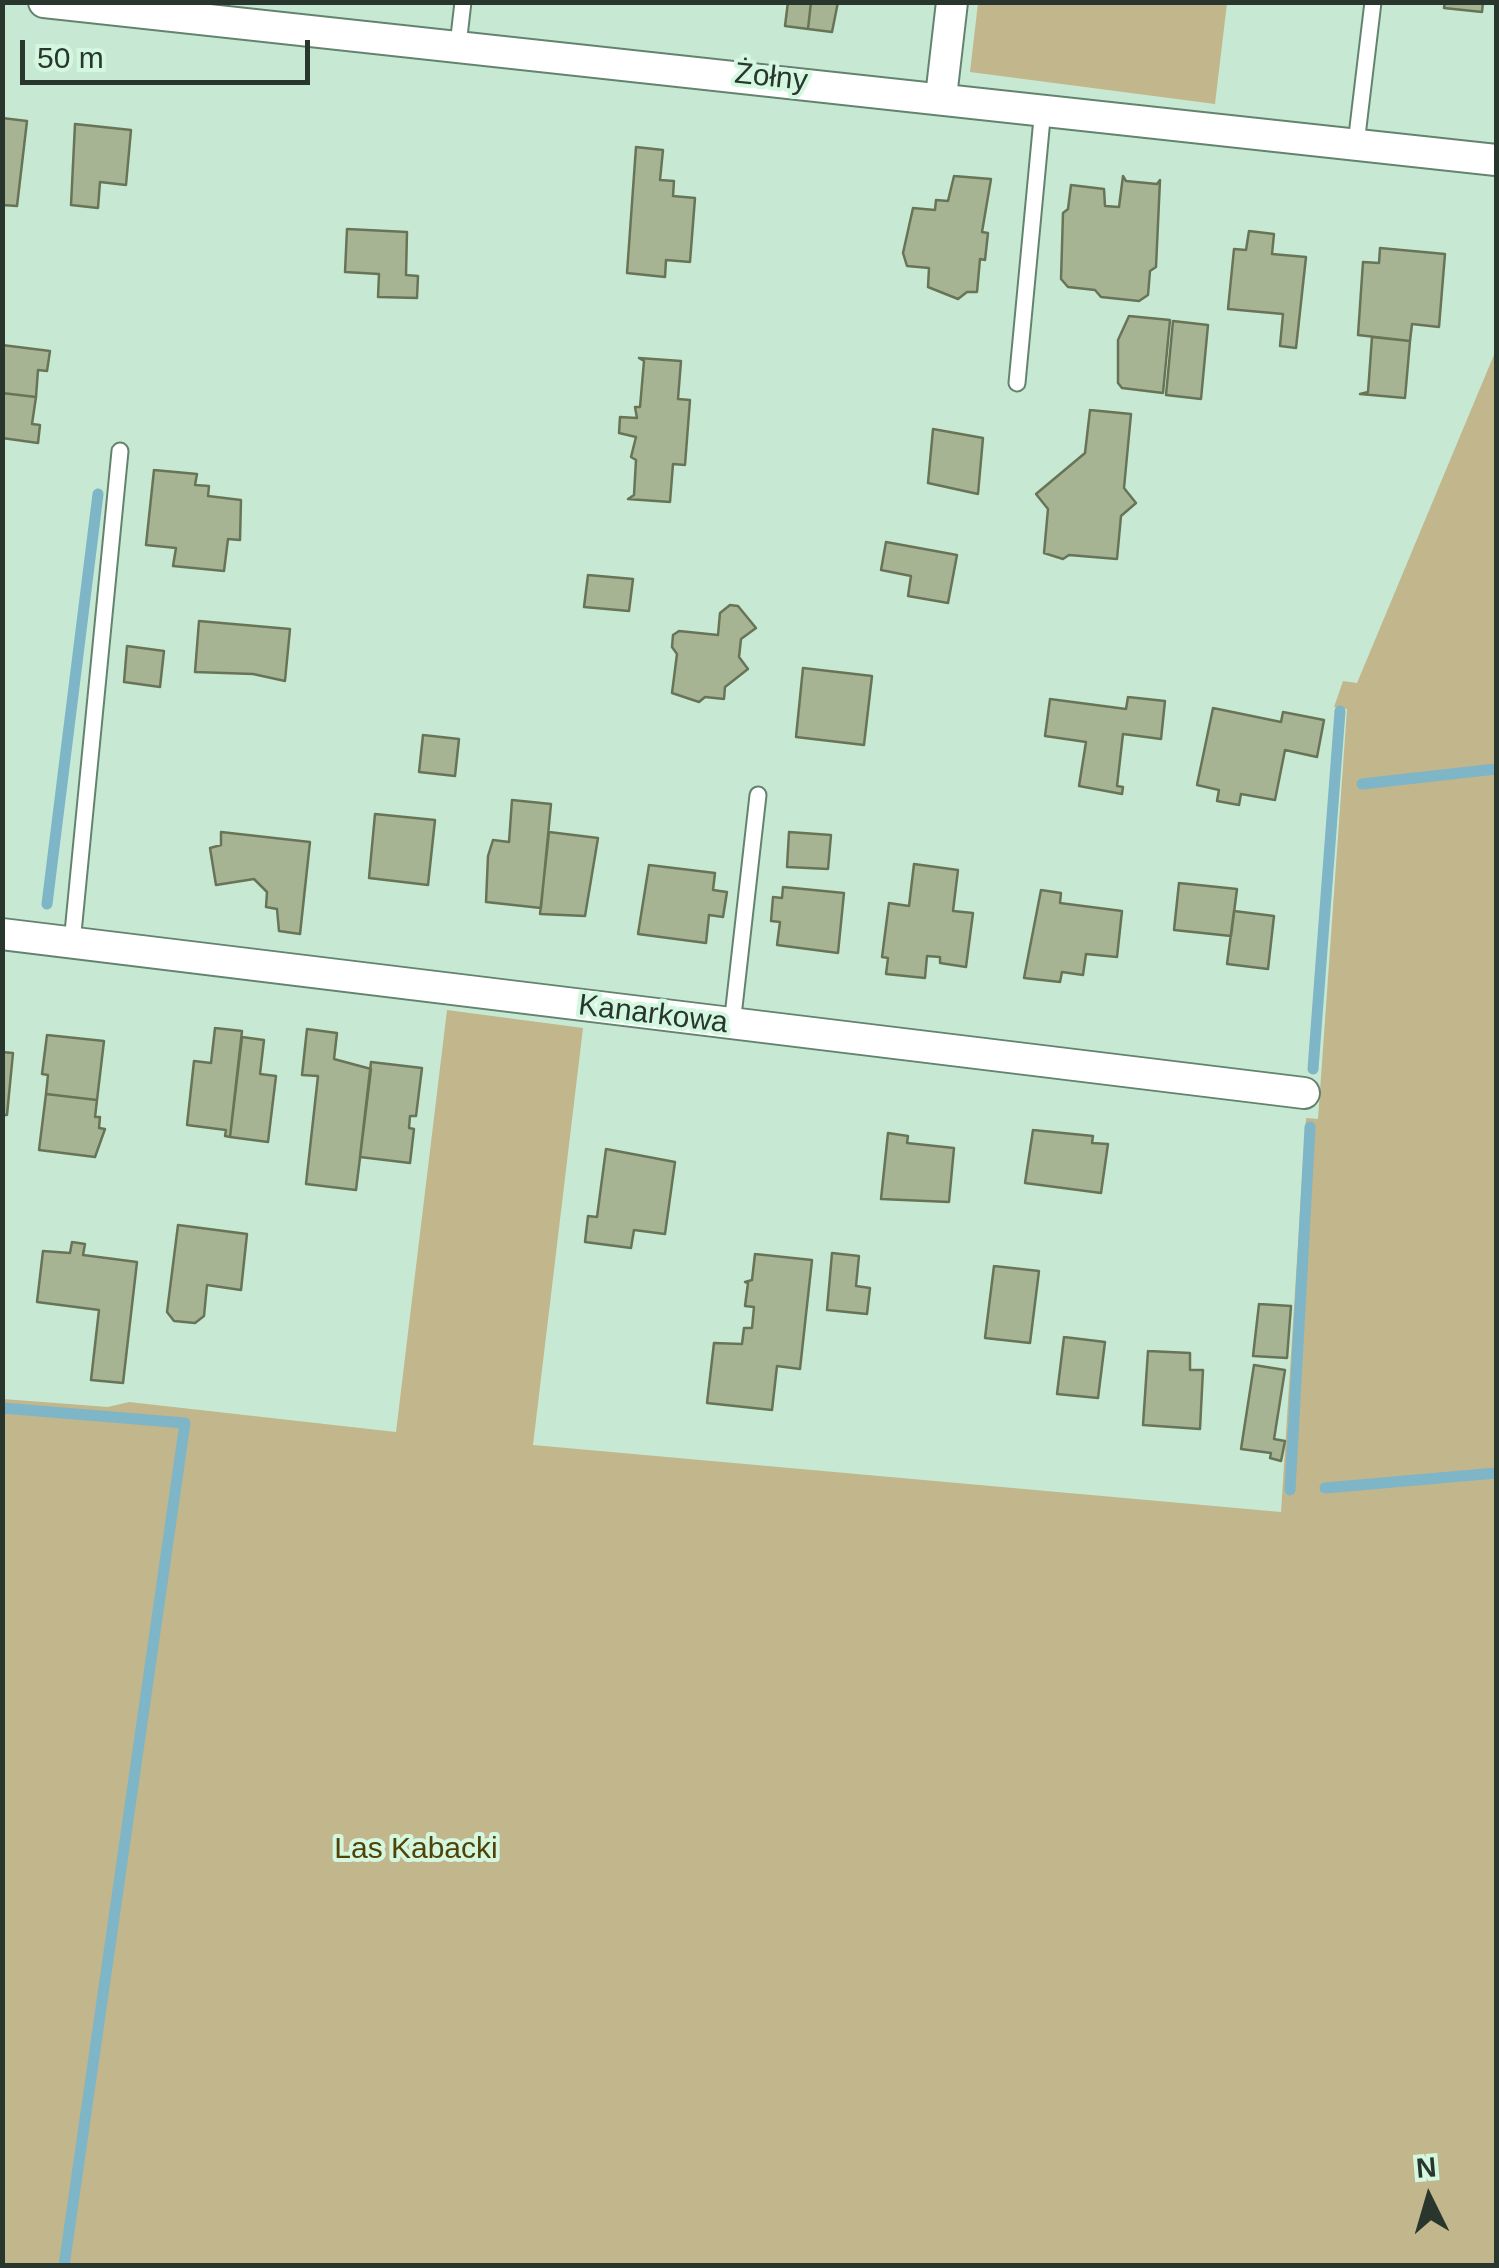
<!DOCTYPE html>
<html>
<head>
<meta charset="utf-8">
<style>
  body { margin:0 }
  #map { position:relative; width:1499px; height:2268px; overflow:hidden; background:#c7e9d3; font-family:Arial,sans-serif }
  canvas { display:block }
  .frame { position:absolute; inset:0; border:5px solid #29362e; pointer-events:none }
  .north { position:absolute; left:1379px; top:2148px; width:100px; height:100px; -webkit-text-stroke:8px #d4f7e0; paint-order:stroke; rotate:355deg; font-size:28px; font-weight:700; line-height:40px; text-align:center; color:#29362e }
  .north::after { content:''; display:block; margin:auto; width:35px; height:45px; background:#29362e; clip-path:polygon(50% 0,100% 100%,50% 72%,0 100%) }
  .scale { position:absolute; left:20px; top:40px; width:290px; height:45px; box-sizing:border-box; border:5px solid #29362e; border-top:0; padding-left:12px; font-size:30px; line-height:35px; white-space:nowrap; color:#29362e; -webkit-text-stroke:8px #d4f7e0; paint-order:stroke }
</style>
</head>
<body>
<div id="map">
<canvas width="1499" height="2268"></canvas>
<div class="frame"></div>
<div class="north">N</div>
<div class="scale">50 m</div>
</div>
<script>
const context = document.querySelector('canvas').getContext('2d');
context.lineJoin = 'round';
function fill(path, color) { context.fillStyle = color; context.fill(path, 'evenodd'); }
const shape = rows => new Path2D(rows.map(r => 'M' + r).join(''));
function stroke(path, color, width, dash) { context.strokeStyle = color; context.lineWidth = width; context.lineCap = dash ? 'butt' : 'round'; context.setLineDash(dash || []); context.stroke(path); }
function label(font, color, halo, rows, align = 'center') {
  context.font = font + ' Arial,sans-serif'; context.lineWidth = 8; context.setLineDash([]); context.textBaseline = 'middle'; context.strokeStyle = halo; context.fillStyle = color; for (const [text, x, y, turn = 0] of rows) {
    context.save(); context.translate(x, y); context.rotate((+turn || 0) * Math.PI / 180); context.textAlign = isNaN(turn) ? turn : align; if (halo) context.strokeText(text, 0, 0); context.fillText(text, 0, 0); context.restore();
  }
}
const green = shape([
  [978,3,1227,3,1215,104,970,72],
  [1496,350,1496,2265,3,2265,3,1399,108,1407,129,1402,396,1432,447,1010,583,1028,533,1445,1281,1512,1306,1118,1318,1119,1347,709,1334,707,1343,681,1357,683]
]);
const stream = shape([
  [1362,784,1496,769],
  [47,904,98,494],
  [1313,1069,1340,711],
  [2,1408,185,1423,64,2266],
  [1325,1488,1496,1473],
  [1290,1490,1310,1127]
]);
const building = shape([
  [788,2,811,2,808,29,785,26,788,2],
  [811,2,838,2,832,32,808,29,811,2],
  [1445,2,1483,2,1482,12,1444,8,1445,2],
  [2,118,27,121,17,206,2,205,2,118],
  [75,124,131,130,126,185,100,182,98,208,71,205,75,124],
  [636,147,663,150,660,180,674,181,673,196,695,198,690,262,666,260,665,277,627,273,636,147],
  [954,176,991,179,982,232,988,233,985,260,980,259,977,292,967,292,958,299,928,287,929,268,907,266,903,253,913,208,935,210,936,200,948,201,954,176],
  [1123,176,1126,181,1157,184,1160,180,1156,267,1150,271,1148,295,1139,301,1101,297,1095,290,1068,287,1061,279,1063,213,1068,209,1071,185,1104,189,1105,206,1119,207,1123,176],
  [347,229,407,232,406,275,418,276,417,298,378,297,379,274,345,272,347,229],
  [1249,231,1274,234,1272,254,1306,257,1296,348,1280,346,1283,314,1228,309,1234,249,1246,250,1249,231],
  [1380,248,1445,254,1439,327,1412,324,1410,341,1358,335,1363,262,1379,263,1380,248],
  [1129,316,1170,320,1163,393,1122,388,1118,383,1118,340,1129,316],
  [1173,321,1208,325,1201,399,1166,395,1173,321],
  [1372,337,1410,341,1405,398,1360,394,1368,392,1372,337],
  [2,345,50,351,47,371,38,370,36,397,2,393,2,345],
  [639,358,681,361,678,399,690,400,685,465,673,464,670,502,628,499,634,495,636,460,631,457,636,437,619,433,620,417,637,418,635,407,640,407,644,361,639,358],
  [2,393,36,397,32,424,40,425,38,443,2,438,2,393],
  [1090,410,1131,414,1124,488,1136,503,1121,516,1117,559,1069,555,1063,559,1044,553,1048,509,1036,494,1085,453,1090,410],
  [933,429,983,438,978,494,928,483,933,429],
  [154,470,197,474,195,485,209,486,208,496,241,500,240,540,228,539,224,571,173,566,176,548,146,545,154,470],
  [886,542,957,555,948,603,908,596,911,576,881,570,886,542],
  [588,575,633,579,629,611,584,607,588,575],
  [730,605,738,606,756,628,741,639,739,657,748,669,725,687,724,699,705,697,699,702,672,693,677,654,672,647,673,635,679,631,718,635,720,613,730,605],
  [199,621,290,629,285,681,253,674,195,672,199,621],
  [127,646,164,651,160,687,124,682,127,646],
  [803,668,872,676,864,745,796,737,803,668],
  [1128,697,1165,701,1161,739,1123,734,1117,786,1123,787,1122,794,1079,786,1086,742,1045,736,1050,699,1126,709,1128,697],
  [1213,708,1281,722,1283,712,1324,720,1317,757,1285,750,1275,800,1241,794,1239,805,1217,801,1219,790,1197,785,1213,708],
  [423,735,459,739,455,776,419,772,423,735],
  [512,800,551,804,541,908,486,902,488,856,493,840,509,842,512,800],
  [375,814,435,820,428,885,369,878,375,814],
  [221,832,310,842,300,934,279,931,277,909,266,907,267,892,254,879,216,885,210,848,221,845,221,832],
  [549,832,598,838,585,916,540,914,549,832],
  [789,832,831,835,828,869,787,867,789,832],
  [914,864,958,870,953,911,973,913,966,967,940,963,940,957,927,956,925,978,886,974,888,958,882,957,889,903,909,906,914,864],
  [649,865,715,873,713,890,727,892,723,917,709,915,706,943,638,934,649,865],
  [1179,883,1237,889,1231,936,1174,930,1179,883],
  [783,887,844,893,838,953,777,945,780,922,771,921,773,897,782,898,783,887],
  [1041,890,1061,893,1060,903,1122,911,1117,957,1086,954,1083,975,1062,972,1060,982,1024,978,1041,890],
  [1234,911,1274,916,1268,969,1227,964,1234,911],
  [215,1028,242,1031,230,1137,225,1136,226,1130,187,1125,194,1061,211,1063,215,1028],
  [307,1029,337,1033,334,1059,371,1069,356,1190,306,1184,318,1076,302,1075,307,1029],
  [47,1035,104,1041,97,1100,46,1094,48,1075,42,1074,47,1035],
  [242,1037,264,1040,260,1074,276,1076,268,1142,230,1137,242,1037],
  [2,1052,13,1053,7,1115,2,1115,2,1052],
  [371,1062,422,1068,416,1116,410,1116,409,1128,414,1129,410,1163,360,1157,371,1062],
  [46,1094,97,1100,95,1117,100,1117,99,1128,105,1129,95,1157,39,1150,46,1094],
  [1033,1130,1093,1136,1092,1143,1108,1144,1101,1193,1025,1183,1033,1130],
  [888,1133,908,1136,907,1143,954,1148,949,1202,881,1199,888,1133],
  [606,1149,675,1162,665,1234,634,1230,631,1248,585,1242,588,1216,597,1217,606,1149],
  [178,1225,247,1234,241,1290,207,1285,204,1316,195,1323,174,1321,167,1312,178,1225],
  [72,1242,85,1244,83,1255,137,1262,123,1383,91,1380,99,1310,37,1302,43,1251,70,1253,72,1242],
  [832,1253,859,1256,856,1286,870,1288,867,1314,827,1310,832,1253],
  [755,1254,812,1260,800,1369,777,1366,772,1410,707,1403,714,1343,742,1344,744,1328,752,1328,754,1307,745,1306,748,1283,745,1282,752,1280,755,1254],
  [994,1266,1039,1271,1030,1343,985,1338,994,1266],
  [1259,1304,1291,1306,1287,1358,1253,1356,1259,1304],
  [1064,1337,1105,1342,1098,1398,1057,1394,1064,1337],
  [1148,1351,1190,1353,1190,1370,1203,1370,1200,1429,1143,1425,1148,1351],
  [1254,1365,1285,1370,1274,1439,1285,1441,1281,1461,1270,1458,1271,1453,1241,1449,1254,1365]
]);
const service = shape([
  [458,45,463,2],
  [1356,144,1373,2],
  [1017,383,1043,108],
  [72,943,120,451],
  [732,1025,758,795]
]);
const minor = shape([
  [44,2,1496,160],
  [941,97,952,2],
  [2,934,1304,1093]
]);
const streetNames = [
  ["Żołny",771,78,6],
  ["Kanarkowa",653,1015,7]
];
const parkNames = [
  ["Las Kabacki",416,1850]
];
fill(green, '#c2b68c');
stroke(stream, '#7eb5c7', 11);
fill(building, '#a7b494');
stroke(building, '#687456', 2.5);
stroke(service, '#64836f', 19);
stroke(minor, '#64836f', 34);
stroke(service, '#fff', 15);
stroke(minor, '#fff', 30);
label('30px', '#29362e', '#d4f7e0', streetNames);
label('30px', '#514207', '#d4f7e0', parkNames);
</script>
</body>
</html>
